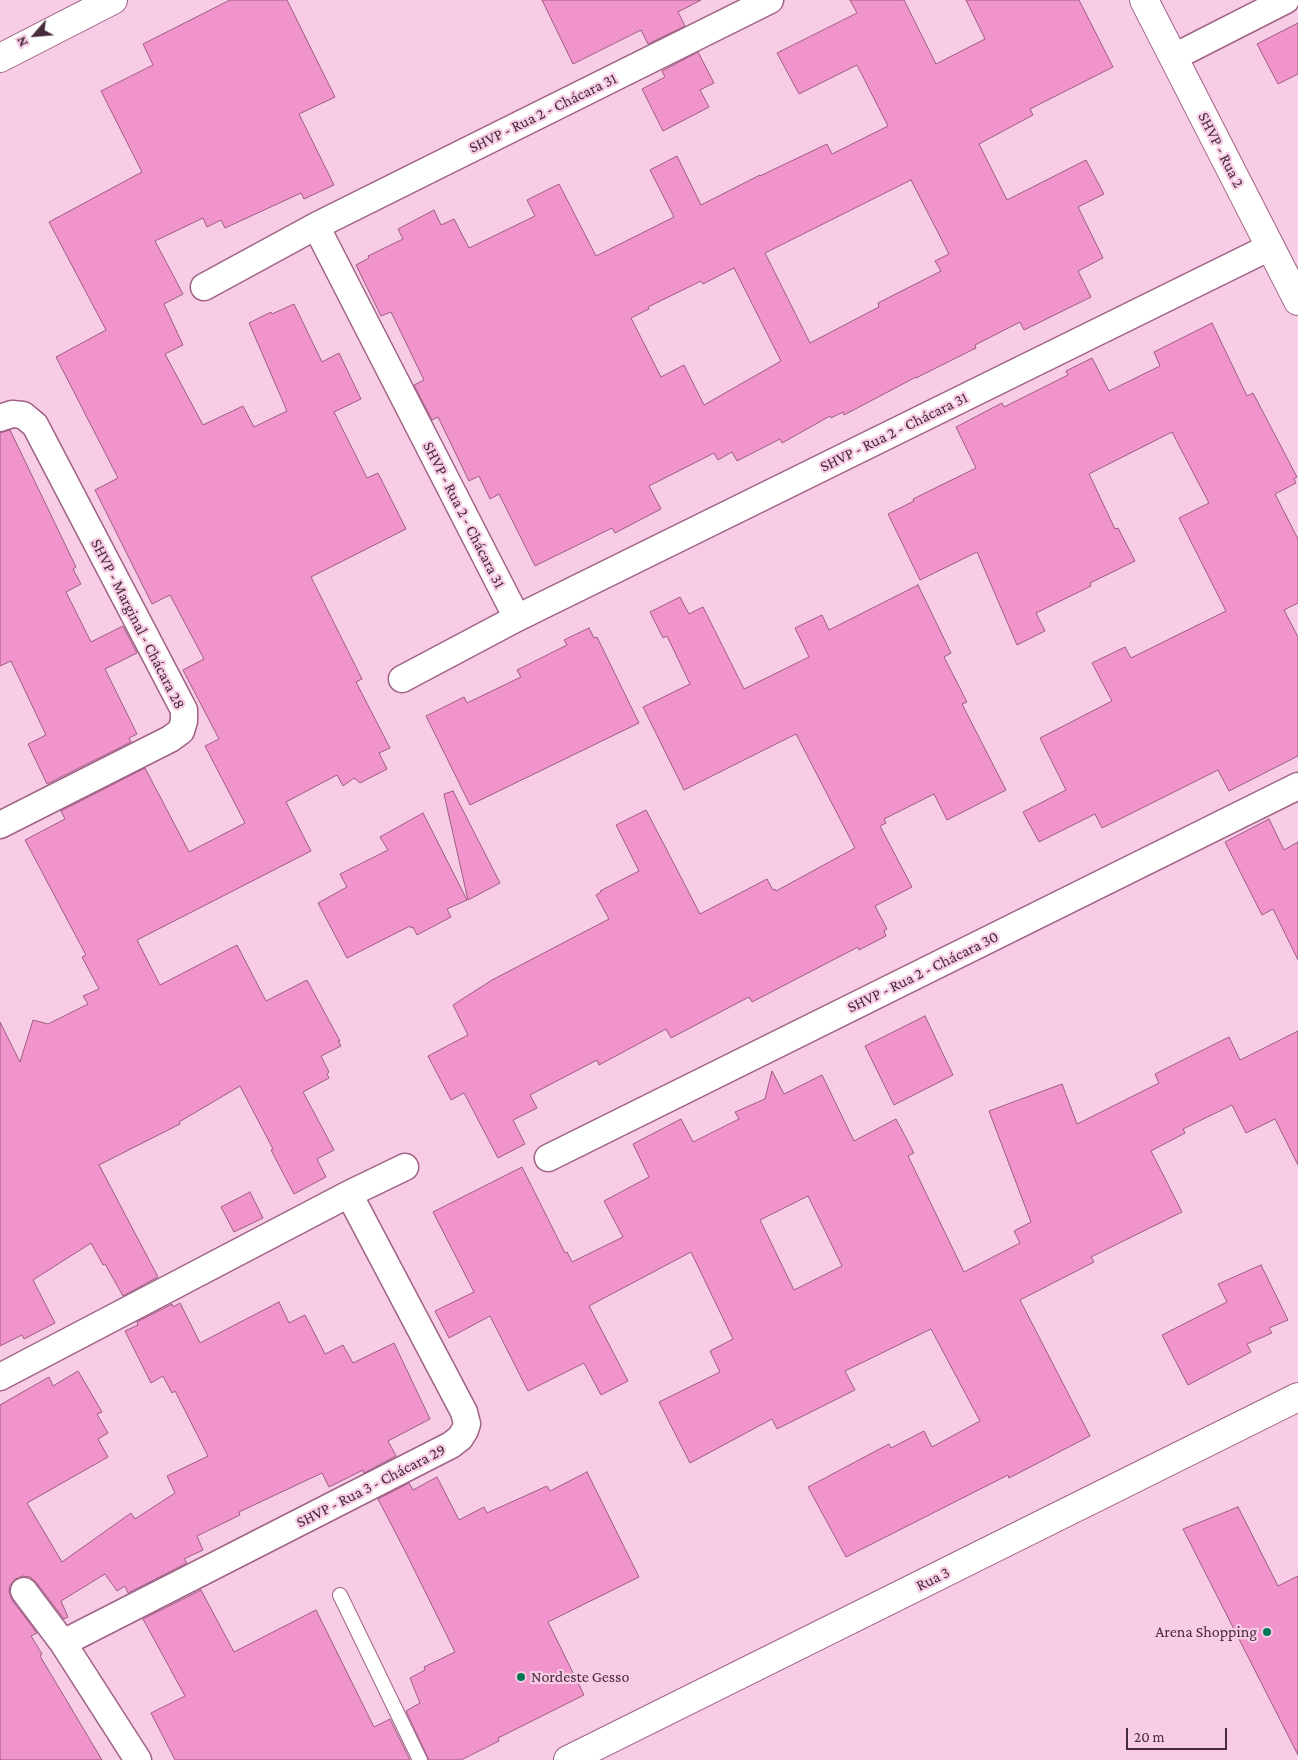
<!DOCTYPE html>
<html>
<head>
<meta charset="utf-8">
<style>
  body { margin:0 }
  #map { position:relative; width:1298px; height:1760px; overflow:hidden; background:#f7cce4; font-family:"Crimson Pro",serif }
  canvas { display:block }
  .north { position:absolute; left:10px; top:10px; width:50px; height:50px; -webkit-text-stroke:4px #f7cce4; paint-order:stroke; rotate:243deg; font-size:14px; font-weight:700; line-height:20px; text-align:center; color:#472c3c }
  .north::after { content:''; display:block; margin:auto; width:18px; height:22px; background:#472c3c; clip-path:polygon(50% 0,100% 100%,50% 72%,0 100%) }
  .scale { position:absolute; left:1126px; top:1728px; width:101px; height:22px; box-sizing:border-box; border:2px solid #472c3c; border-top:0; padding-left:6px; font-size:15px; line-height:18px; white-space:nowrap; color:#472c3c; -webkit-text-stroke:4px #f7cce4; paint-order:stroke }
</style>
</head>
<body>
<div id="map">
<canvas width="1298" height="1760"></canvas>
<div class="north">N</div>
<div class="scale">20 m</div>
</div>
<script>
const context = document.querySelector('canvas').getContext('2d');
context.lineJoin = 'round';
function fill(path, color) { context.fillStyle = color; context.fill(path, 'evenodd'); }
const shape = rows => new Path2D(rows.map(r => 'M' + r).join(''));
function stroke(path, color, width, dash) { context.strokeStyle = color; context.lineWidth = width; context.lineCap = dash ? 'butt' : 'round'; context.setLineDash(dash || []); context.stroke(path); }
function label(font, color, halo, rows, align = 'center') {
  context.font = font + ' "Crimson Pro",serif'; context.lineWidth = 4.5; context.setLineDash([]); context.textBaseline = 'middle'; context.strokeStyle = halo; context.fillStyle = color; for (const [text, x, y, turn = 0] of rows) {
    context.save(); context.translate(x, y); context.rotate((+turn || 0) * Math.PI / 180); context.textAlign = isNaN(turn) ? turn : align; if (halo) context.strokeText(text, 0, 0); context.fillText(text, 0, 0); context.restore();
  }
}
const building = shape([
  [230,0,287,0,335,97,299,114,334,185,304,199,301,193,225,228,221,220,207,227,203,218,155,241,183,294,164,304,183,345,165,354,203,425,243,406,254,427,287,411,249,323,271,312,272,314,294,304,322,362,339,353,361,399,334,412,367,478,378,473,406,529,311,577,362,679,356,682,390,748,379,753,387,769,360,783,354,778,343,786,337,775,286,802,311,851,137,940,160,985,237,945,266,1001,307,980,340,1041,338,1041,341,1046,321,1056,329,1072,327,1074,329,1078,303,1092,334,1150,317,1159,326,1177,294,1194,271,1150,273,1149,240,1086,179,1122,180,1124,99,1165,158,1277,123,1296,105,1264,103,1265,91,1243,33,1280,55,1323,24,1339,22,1335,0,1346,0,1022,20,1062,33,1020,48,1024,88,1004,83,996,99,989,82,957,86,955,25,840,65,819,61,811,145,768,189,852,245,823,205,746,219,739,183,670,204,659,170,595,152,604,95,490,118,478,56,357,106,330,49,222,142,172,101,91,153,65,143,44,230,0],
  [542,0,701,0,678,12,685,26,648,44,641,30,573,64,542,0],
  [850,0,904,0,936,64,985,39,966,0,1079,0,1113,67,1030,109,1033,115,979,144,1007,200,1086,160,1104,194,1078,207,1103,258,1078,271,1091,297,1024,330,1020,322,975,345,976,348,916,378,916,377,844,415,843,412,831,418,830,416,782,443,780,439,737,461,732,452,718,460,714,453,649,486,661,509,615,533,612,528,535,566,499,494,490,499,479,476,469,481,438,417,432,420,414,385,424,380,391,312,381,316,356,265,369,258,368,256,403,239,398,229,434,210,441,225,454,219,469,248,535,216,527,200,559,184,596,256,674,217,650,170,677,156,701,205,760,175,760,176,827,144,832,154,888,126,857,65,799,94,777,53,857,13,850,0],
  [911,180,949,254,935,261,941,271,878,303,879,307,810,343,765,253,911,180],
  [734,268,781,361,704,405,684,365,661,377,631,318,649,309,648,307,701,281,703,284,734,268],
  [1298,23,1298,74,1278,84,1257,44,1298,23],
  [698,52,714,83,700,90,709,107,663,131,642,89,665,77,662,71,698,52],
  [1212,323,1247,396,1253,393,1297,477,1294,479,1296,483,1275,494,1298,539,1298,603,1284,610,1298,637,1298,756,1229,791,1218,770,1102,828,1095,814,1039,842,1023,812,1066,790,1040,738,1112,701,1092,663,1125,647,1131,658,1226,611,1179,518,1209,503,1172,432,1089,474,1115,529,1118,528,1135,561,1090,583,1091,586,1036,613,1045,631,1017,645,977,552,920,580,888,514,914,501,913,499,976,468,956,427,1002,403,1004,407,1068,375,1066,371,1092,358,1109,391,1160,366,1154,352,1212,323],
  [10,430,76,567,73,569,81,584,66,592,91,642,123,626,137,653,105,669,137,734,129,738,131,742,47,784,28,744,46,735,11,661,0,666,0,433,10,430],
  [918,585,951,653,944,657,967,702,962,704,1006,790,947,820,934,794,884,819,886,823,880,826,912,887,875,906,887,929,884,931,886,936,859,950,858,947,752,1002,749,997,671,1038,666,1029,599,1065,597,1060,530,1095,537,1108,513,1120,525,1144,498,1158,464,1093,451,1100,428,1056,468,1035,453,1005,492,980,609,919,596,895,601,892,600,891,639,871,616,825,646,810,700,914,767,879,773,890,775,889,776,891,855,848,796,734,684,790,643,707,690,684,667,636,663,638,650,612,680,597,689,614,703,607,744,689,809,657,795,628,822,615,829,630,918,585],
  [589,628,594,638,597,637,639,723,470,805,426,716,464,697,467,703,521,677,517,670,567,645,564,640,589,628],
  [453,791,500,883,468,900,444,794,453,791],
  [423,813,467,900,447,909,451,917,417,935,413,927,411,928,410,926,347,958,318,903,347,887,340,874,388,850,380,837,423,813],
  [1269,819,1284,850,1298,842,1298,960,1273,909,1262,915,1225,842,1269,819],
  [925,1016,953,1075,894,1105,865,1046,925,1016],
  [1298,1031,1298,1165,1275,1119,1246,1133,1232,1105,1183,1129,1185,1133,1151,1151,1182,1212,1091,1257,1094,1262,1020,1300,1090,1436,1009,1478,1008,1475,846,1557,808,1487,889,1444,891,1448,924,1431,932,1447,980,1421,931,1329,845,1371,855,1390,777,1429,772,1419,690,1463,659,1402,720,1372,710,1351,733,1339,691,1252,589,1306,628,1381,601,1395,584,1363,528,1391,490,1316,449,1338,435,1311,474,1292,433,1212,522,1167,565,1253,567,1252,572,1262,623,1237,604,1201,649,1177,633,1144,681,1119,693,1142,739,1119,735,1112,765,1099,772,1071,784,1094,822,1075,854,1141,896,1119,914,1153,908,1156,964,1272,1020,1243,1014,1231,1031,1222,989,1111,1062,1084,1077,1124,1159,1083,1155,1074,1229,1037,1240,1060,1298,1031],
  [808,1196,842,1266,794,1290,760,1220,808,1196],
  [250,1192,263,1218,234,1232,221,1207,250,1192],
  [1261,1265,1288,1320,1269,1328,1272,1333,1247,1344,1251,1352,1188,1385,1162,1335,1227,1302,1218,1284,1261,1265],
  [279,1302,289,1323,305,1315,325,1354,343,1345,353,1363,394,1343,430,1419,388,1441,396,1456,364,1473,363,1470,329,1487,322,1473,239,1512,240,1515,197,1536,203,1550,184,1559,187,1563,128,1593,125,1586,117,1591,105,1574,61,1601,68,1617,64,1619,36,1582,30,1577,23,1576,15,1579,10,1585,9,1592,12,1600,37,1633,31,1636,42,1654,40,1656,102,1760,0,1760,0,1405,49,1377,53,1386,78,1371,102,1412,97,1414,108,1433,98,1439,108,1457,27,1503,62,1562,131,1513,135,1519,175,1493,167,1476,208,1456,175,1391,172,1393,163,1376,151,1383,125,1331,138,1325,137,1322,172,1304,173,1307,180,1303,200,1343,279,1302],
  [587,1472,639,1577,548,1622,584,1695,498,1738,499,1741,461,1760,429,1760,406,1711,420,1703,410,1678,425,1670,424,1667,455,1652,405,1551,378,1499,409,1483,413,1490,437,1477,459,1520,484,1507,487,1513,547,1486,550,1491,587,1472],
  [1238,1507,1278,1586,1298,1576,1298,1755,1183,1529,1238,1507],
  [201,1590,234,1652,316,1610,374,1727,390,1719,410,1760,175,1760,151,1713,185,1696,143,1619,201,1590]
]);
const lane = shape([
  [340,1595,420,1760]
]);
const street = shape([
  [1174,57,1286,0],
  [316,226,517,618],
  [204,287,316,226,770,0],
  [0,418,12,414,23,415,35,425,184,710,184,721,181,731,170,739,0,825],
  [402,679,517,618,1270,247],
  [548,1158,1298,786],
  [0,1377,349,1194,405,1167],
  [24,1591,63,1643,138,1760],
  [63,1643,451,1445,460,1438,465,1430,467,1424,464,1412,349,1194]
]);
const secondary = shape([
  [1144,0,1298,301],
  [0,58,113,0],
  [568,1760,1298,1397]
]);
const markers = [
  [1267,1632,5,"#007753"],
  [521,1677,5,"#007753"]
];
const streetNames = [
  ["SHVP - Rua 2 - Chácara 31",543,113,-26],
  ["SHVP - Rua 2",1221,150,63],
  ["SHVP - Rua 2 - Chácara 31",894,432,-26],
  ["SHVP - Rua 2 - Chácara 31",464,515,63],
  ["SHVP - Marginal - Chácara 28",138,624,63],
  ["SHVP - Rua 2 - Chácara 30",923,972,-26],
  ["SHVP - Rua 3 - Chácara 29",371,1486,-27],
  ["Rua 3",933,1579,-26]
];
const poiNames = [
  ["Arena Shopping",1257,1632],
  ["Nordeste Gesso",531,1677,"left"]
];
fill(building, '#f294cc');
stroke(building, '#9b5d82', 1);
stroke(lane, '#a06287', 16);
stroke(street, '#a06287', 29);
stroke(secondary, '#a06287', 30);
stroke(lane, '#fff', 14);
stroke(street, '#fff', 26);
stroke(secondary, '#fff', 28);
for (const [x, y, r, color] of markers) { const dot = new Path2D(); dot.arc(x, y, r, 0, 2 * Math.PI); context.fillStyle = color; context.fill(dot); stroke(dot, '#f7cce4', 2); }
label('16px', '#472c3c', '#f7cce4', streetNames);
label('16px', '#472c3c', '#f7cce4', poiNames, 'right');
</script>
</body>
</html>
